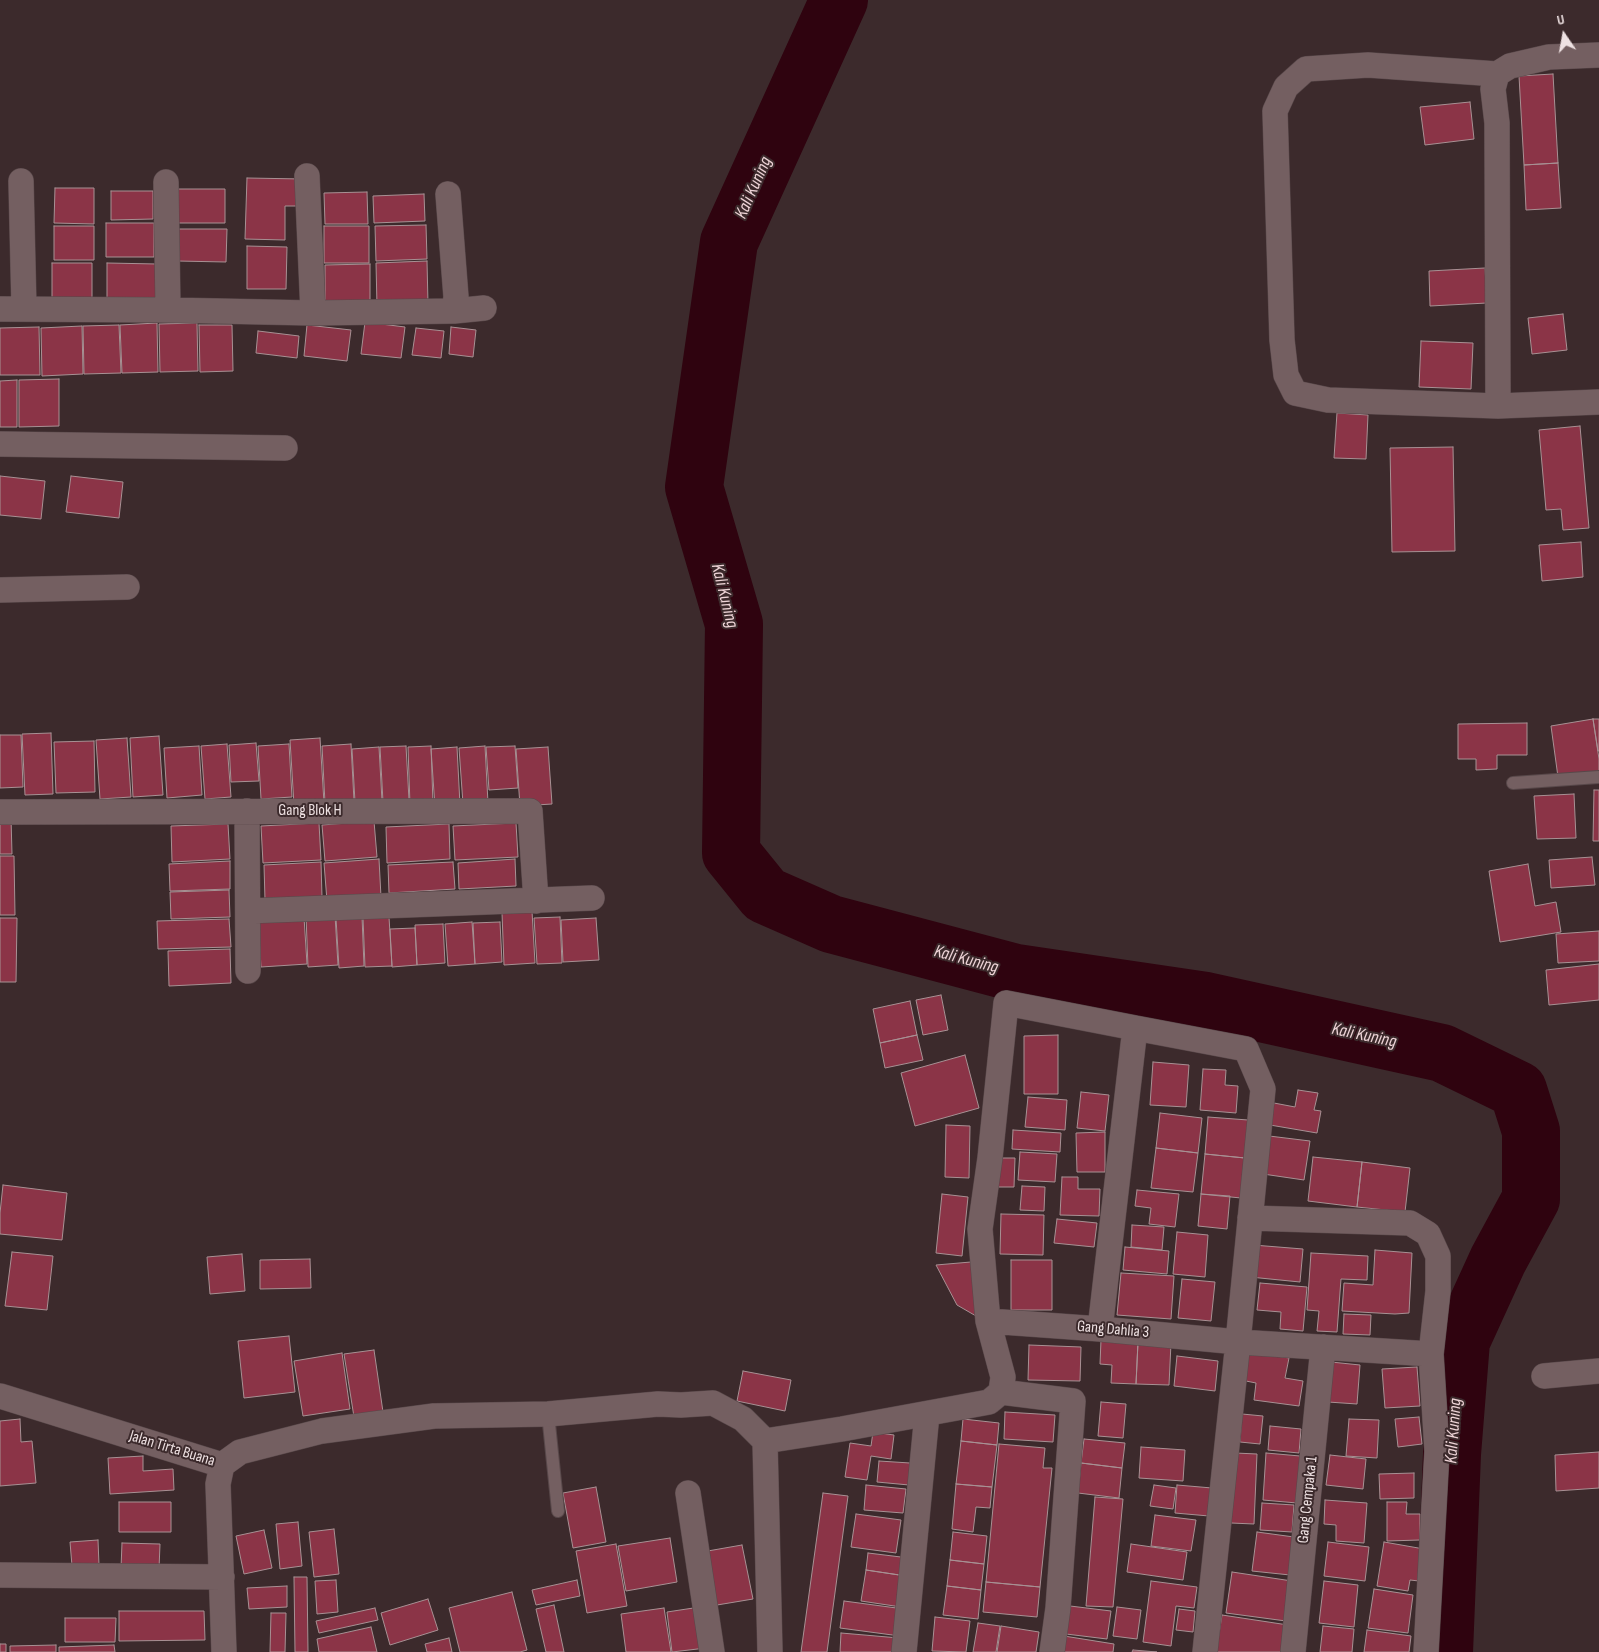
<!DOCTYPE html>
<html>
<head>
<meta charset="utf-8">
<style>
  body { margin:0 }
  #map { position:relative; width:1599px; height:1652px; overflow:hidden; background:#3c2a2c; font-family:"Sofia Sans Condensed",sans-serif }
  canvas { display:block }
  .north { position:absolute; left:1539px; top:10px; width:50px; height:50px; -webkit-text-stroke:4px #3c2a2c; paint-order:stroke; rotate:348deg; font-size:14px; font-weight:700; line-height:20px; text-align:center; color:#eee1e2 }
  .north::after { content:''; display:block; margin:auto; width:18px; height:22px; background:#eee1e2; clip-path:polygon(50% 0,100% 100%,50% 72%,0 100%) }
</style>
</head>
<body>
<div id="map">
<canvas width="1599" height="1652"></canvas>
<div class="north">U</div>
</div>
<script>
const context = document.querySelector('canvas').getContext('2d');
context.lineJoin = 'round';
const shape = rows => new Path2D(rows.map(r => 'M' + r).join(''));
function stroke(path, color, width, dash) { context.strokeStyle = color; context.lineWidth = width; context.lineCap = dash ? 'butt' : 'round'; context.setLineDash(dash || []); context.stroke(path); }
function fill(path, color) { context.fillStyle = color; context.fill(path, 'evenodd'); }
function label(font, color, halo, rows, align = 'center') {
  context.font = font + ' "Sofia Sans Condensed",sans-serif'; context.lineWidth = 4; context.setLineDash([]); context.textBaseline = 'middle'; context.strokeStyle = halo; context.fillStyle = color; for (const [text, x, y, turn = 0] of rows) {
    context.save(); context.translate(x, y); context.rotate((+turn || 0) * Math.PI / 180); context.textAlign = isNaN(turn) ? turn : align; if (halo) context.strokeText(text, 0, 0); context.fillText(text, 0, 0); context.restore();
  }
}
const river = shape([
  [839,0,729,242,694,487,734,624,731,853,765,895,831,924,1016,973,1206,1001,1442,1053,1518,1090,1531,1131,1531,1199,1498,1260,1461,1341,1452,1454,1444,1652]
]);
const building = shape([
  [1553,74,1558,163,1524,165,1519,76,1553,74],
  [1470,102,1474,139,1425,145,1420,107,1470,102],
  [1558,163,1561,208,1526,210,1524,165,1558,163],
  [247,178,303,179,302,206,285,206,285,240,245,239,247,178],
  [55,188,94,188,94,224,54,223,55,188],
  [177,189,225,189,225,223,176,223,177,189],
  [111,191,153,191,153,219,111,220,111,191],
  [367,192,368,224,325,224,324,193,367,192],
  [424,194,425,221,374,223,373,196,424,194],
  [106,223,154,223,154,257,106,257,106,223],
  [426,225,427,259,376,261,375,226,426,225],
  [54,226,94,226,94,260,54,260,54,226],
  [324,226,369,226,369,263,324,263,324,226],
  [177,229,227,229,226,262,177,261,177,229],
  [247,246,287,247,286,289,247,289,247,246],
  [427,261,428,304,377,306,376,263,427,261],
  [52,263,92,263,92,304,52,304,52,263],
  [107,263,157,264,157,299,107,299,107,263],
  [370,264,370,309,325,309,325,265,370,264],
  [1485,268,1487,303,1430,306,1429,271,1485,268],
  [1563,314,1567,350,1532,354,1528,318,1563,314],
  [365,322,405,327,401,358,361,354,365,322],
  [157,323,158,372,122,373,120,325,157,323],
  [197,323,198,371,160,372,159,324,197,323],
  [119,325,121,373,84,374,83,326,119,325],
  [199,325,232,325,233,371,200,372,199,325],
  [307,325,351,330,347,361,304,356,307,325],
  [82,326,83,374,42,376,41,328,82,326],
  [39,327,40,375,0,375,0,328,39,327],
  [451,327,476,330,473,357,449,354,451,327],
  [416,328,444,331,441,358,412,355,416,328],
  [258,331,299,336,297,358,256,353,258,331],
  [1421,341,1473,343,1471,389,1419,387,1421,341],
  [59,379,59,426,19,427,19,380,59,379],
  [17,380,17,427,0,427,0,381,17,380],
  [1337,413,1368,415,1366,459,1334,458,1337,413],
  [1580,426,1589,528,1563,530,1561,509,1546,510,1539,430,1580,426],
  [1453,447,1455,551,1392,552,1390,448,1453,447],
  [0,476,45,481,41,519,0,515,0,476],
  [71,476,123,482,119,518,66,512,71,476],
  [1581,542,1583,577,1542,581,1539,545,1581,542],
  [1593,719,1599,719,1599,751,1598,751,1593,719],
  [1593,719,1599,759,1599,771,1558,777,1551,726,1593,719],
  [1527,723,1527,755,1497,755,1497,769,1476,770,1476,759,1458,759,1458,724,1527,723],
  [51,733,53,794,25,795,22,734,51,733],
  [0,735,21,735,23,787,0,788,0,735],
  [159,736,163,795,133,797,130,738,159,736],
  [127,738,131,797,100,799,96,740,127,738],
  [320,738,324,803,294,805,290,740,320,738],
  [94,741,95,792,56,793,54,742,94,741],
  [256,743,259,781,231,782,229,745,256,743],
  [227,744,231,797,205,799,201,746,227,744],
  [289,744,292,797,261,799,258,746,289,744],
  [351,744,354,801,325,803,322,746,351,744],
  [199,746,202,795,167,798,164,748,199,746],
  [406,746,409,800,383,802,380,747,406,746],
  [431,746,433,804,410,805,408,747,431,746],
  [485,746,488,803,463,804,459,748,485,746],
  [515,746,518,788,489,790,486,747,515,746],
  [379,747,382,801,355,802,352,749,379,747],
  [457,747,460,805,435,807,431,749,457,747],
  [548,747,552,804,520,806,516,749,548,747],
  [1594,790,1599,790,1599,841,1593,841,1594,790],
  [1574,794,1576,838,1537,839,1534,796,1574,794],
  [0,818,11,818,12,854,0,854,0,818],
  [374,821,377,857,325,861,322,825,374,821],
  [319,823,321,860,263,863,261,826,319,823],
  [516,823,518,857,455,860,453,826,516,823],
  [228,824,230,859,172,862,171,826,228,824],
  [449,824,450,859,387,863,386,827,449,824],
  [0,856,14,856,15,915,0,915,0,856],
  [1592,857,1595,885,1551,888,1549,860,1592,857],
  [379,859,381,897,327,901,324,863,379,859],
  [515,859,516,886,459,889,458,863,515,859],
  [230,861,230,889,170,891,169,864,230,861],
  [321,862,322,897,265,900,264,865,321,862],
  [453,862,455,889,389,893,388,865,453,862],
  [1528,864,1535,906,1556,902,1561,932,1500,942,1489,871,1528,864],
  [229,890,230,917,171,919,170,892,229,890],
  [532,911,535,963,504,965,502,913,532,911],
  [335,915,338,965,308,967,306,916,335,915],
  [362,916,364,966,339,968,336,918,362,916],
  [304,917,307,964,261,967,258,920,304,917],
  [389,917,392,966,365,967,363,918,389,917],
  [560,917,562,963,537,964,534,918,560,917],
  [0,918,17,918,16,982,0,982,0,918],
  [596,918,599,960,563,962,561,920,596,918],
  [229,919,231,947,158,949,157,921,229,919],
  [472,922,475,964,448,966,445,924,472,922],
  [500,922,502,962,475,964,473,923,500,922],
  [443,924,445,963,417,965,415,925,443,924],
  [415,928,417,965,392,967,390,929,415,928],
  [1599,931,1599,961,1558,963,1556,934,1599,931],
  [230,949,231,983,169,986,168,951,230,949],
  [1599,964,1599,1000,1549,1005,1546,970,1599,964],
  [941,995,948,1030,923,1035,916,1000,941,995],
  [910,1001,917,1035,880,1043,873,1009,910,1001],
  [917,1035,923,1060,885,1068,880,1043,917,1035],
  [1058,1035,1058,1094,1024,1094,1024,1036,1058,1035],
  [965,1055,979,1108,915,1126,901,1073,965,1055],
  [1153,1062,1189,1065,1186,1107,1150,1105,1153,1062],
  [1203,1069,1226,1070,1225,1085,1238,1086,1236,1113,1200,1110,1203,1069],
  [1298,1090,1318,1093,1314,1110,1321,1111,1317,1133,1270,1125,1274,1103,1295,1107,1298,1090],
  [1081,1092,1109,1095,1105,1131,1077,1128,1081,1092],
  [1028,1097,1067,1100,1065,1130,1025,1127,1028,1097],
  [1160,1113,1202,1118,1198,1153,1156,1148,1160,1113],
  [1208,1117,1248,1120,1245,1158,1205,1154,1208,1117],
  [946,1125,970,1126,969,1178,945,1177,946,1125],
  [1013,1130,1061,1133,1060,1152,1012,1149,1013,1130],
  [1105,1132,1105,1172,1077,1172,1076,1133,1105,1132],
  [1269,1136,1310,1141,1304,1180,1263,1174,1269,1136],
  [1156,1148,1198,1153,1193,1192,1151,1188,1156,1148],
  [1020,1152,1057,1154,1055,1182,1018,1180,1020,1152],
  [1205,1154,1245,1158,1241,1198,1201,1194,1205,1154],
  [1313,1157,1362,1162,1357,1207,1308,1201,1313,1157],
  [999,1158,1015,1158,1014,1187,998,1187,999,1158],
  [1362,1162,1410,1168,1405,1212,1357,1207,1362,1162],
  [1062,1177,1078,1177,1078,1189,1100,1189,1099,1216,1060,1215,1062,1177],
  [3,1185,67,1193,62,1240,0,1234,0,1213,3,1185],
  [1022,1186,1045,1187,1044,1211,1020,1210,1022,1186],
  [1137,1190,1179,1194,1175,1227,1149,1224,1151,1208,1135,1206,1137,1190],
  [942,1194,968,1197,962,1256,936,1253,942,1194],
  [1201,1194,1230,1196,1227,1229,1198,1226,1201,1194],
  [1001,1214,1044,1215,1043,1255,1000,1254,1001,1214],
  [1057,1219,1097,1223,1094,1247,1054,1243,1057,1219],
  [1132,1225,1164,1227,1162,1250,1131,1247,1132,1225],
  [1177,1232,1208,1235,1205,1277,1173,1274,1177,1232],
  [1253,1245,1303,1249,1300,1282,1250,1277,1253,1245],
  [1125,1247,1169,1251,1167,1274,1123,1270,1125,1247],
  [1375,1250,1412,1253,1409,1313,1395,1314,1342,1311,1344,1283,1373,1285,1375,1250],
  [12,1252,53,1256,47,1310,5,1306,12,1252],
  [1311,1253,1368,1256,1367,1280,1341,1279,1337,1332,1317,1331,1319,1311,1307,1310,1311,1253],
  [242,1254,245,1291,210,1294,207,1257,242,1254],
  [310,1259,311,1288,260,1289,260,1260,310,1259],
  [1011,1260,1052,1260,1052,1310,1011,1310,1011,1260],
  [971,1262,976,1316,957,1305,936,1265,971,1262],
  [1121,1273,1174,1276,1171,1319,1117,1315,1121,1273],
  [1182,1279,1215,1282,1211,1321,1178,1318,1182,1279],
  [1260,1283,1307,1287,1303,1331,1280,1329,1281,1312,1257,1310,1260,1283],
  [1344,1314,1371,1315,1370,1335,1343,1334,1344,1314],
  [289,1336,295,1392,244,1398,238,1341,289,1336],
  [1101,1340,1138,1342,1136,1384,1111,1383,1112,1365,1100,1364,1101,1340],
  [1138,1342,1171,1343,1169,1385,1136,1384,1138,1342],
  [1029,1345,1081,1347,1080,1381,1028,1380,1029,1345],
  [374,1350,383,1412,354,1417,344,1354,374,1350],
  [1245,1351,1289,1358,1285,1378,1303,1381,1299,1406,1254,1400,1256,1383,1241,1380,1245,1351],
  [342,1353,350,1409,303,1416,294,1361,342,1353],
  [1177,1356,1218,1361,1215,1391,1174,1386,1177,1356],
  [1331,1362,1360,1365,1357,1404,1328,1402,1331,1362],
  [1417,1367,1420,1406,1385,1408,1382,1369,1417,1367],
  [743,1371,791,1380,785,1411,737,1401,743,1371],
  [1101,1402,1126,1404,1123,1438,1098,1436,1101,1402],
  [1005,1412,1055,1415,1053,1442,1004,1439,1005,1412],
  [1242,1414,1263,1416,1260,1444,1240,1442,1242,1414],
  [1419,1417,1422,1444,1398,1447,1395,1419,1419,1417],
  [20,1419,21,1442,32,1441,36,1483,0,1486,0,1421,20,1419],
  [963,1419,999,1423,997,1445,961,1441,963,1419],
  [1349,1419,1379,1420,1377,1458,1346,1456,1349,1419],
  [1270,1426,1301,1429,1299,1453,1268,1450,1270,1426],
  [873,1432,894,1435,891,1459,871,1456,867,1480,845,1477,850,1443,871,1446,873,1432],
  [1084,1439,1125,1443,1122,1468,1081,1463,1084,1439],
  [961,1441,997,1445,992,1487,956,1484,961,1441],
  [999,1444,1045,1448,1043,1468,1052,1468,1040,1587,986,1582,999,1444],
  [1141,1447,1185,1450,1183,1481,1139,1478,1141,1447],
  [1599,1452,1599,1488,1556,1491,1555,1455,1599,1452],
  [1235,1453,1257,1454,1254,1524,1231,1523,1235,1453],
  [1266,1453,1300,1456,1297,1503,1263,1500,1266,1453],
  [1330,1455,1366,1459,1363,1489,1326,1485,1330,1455],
  [143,1456,143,1471,173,1469,174,1490,110,1494,108,1458,143,1456],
  [879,1461,910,1463,909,1485,877,1482,879,1461],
  [1081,1463,1122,1468,1119,1498,1078,1493,1081,1463],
  [1414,1473,1414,1498,1380,1499,1379,1474,1414,1473],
  [956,1484,992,1487,990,1508,976,1507,973,1532,952,1529,956,1484],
  [866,1485,906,1489,903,1513,864,1510,866,1485],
  [1154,1485,1176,1488,1173,1509,1150,1506,1154,1485],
  [1177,1485,1212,1488,1209,1516,1175,1513,1177,1485],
  [596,1487,606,1542,573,1548,563,1493,596,1487],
  [823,1493,848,1496,827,1652,801,1652,823,1493],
  [1095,1497,1123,1499,1113,1607,1086,1606,1095,1497],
  [1325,1500,1367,1503,1364,1543,1336,1541,1336,1525,1324,1524,1325,1500],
  [119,1502,171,1502,171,1532,119,1532,119,1502],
  [1387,1502,1407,1502,1406,1514,1420,1514,1420,1540,1387,1541,1387,1502],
  [1262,1503,1294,1505,1292,1532,1260,1530,1262,1503],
  [856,1514,901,1520,896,1553,851,1547,856,1514],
  [1155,1515,1196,1520,1191,1551,1151,1546,1155,1515],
  [298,1522,302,1566,280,1569,276,1524,298,1522],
  [334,1529,339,1574,314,1577,309,1532,334,1529],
  [264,1530,272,1568,244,1574,236,1536,264,1530],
  [953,1532,987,1536,984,1564,950,1560,953,1532],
  [1257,1532,1294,1537,1290,1575,1252,1571,1257,1532],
  [670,1538,677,1582,626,1591,618,1546,670,1538],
  [98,1540,99,1565,72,1566,70,1542,98,1540],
  [1328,1542,1369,1547,1365,1581,1324,1576,1328,1542],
  [1384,1542,1424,1549,1419,1581,1410,1580,1408,1591,1377,1586,1384,1542],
  [122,1543,160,1544,159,1569,121,1568,122,1543],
  [616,1544,627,1606,587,1613,576,1551,616,1544],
  [1131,1544,1187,1552,1183,1580,1127,1572,1131,1544],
  [742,1545,753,1599,711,1606,702,1552,742,1545],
  [868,1553,909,1558,906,1576,866,1570,868,1553],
  [950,1560,984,1564,981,1590,947,1586,950,1560],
  [866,1570,906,1576,901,1607,861,1601,866,1570],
  [1232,1572,1292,1581,1286,1621,1226,1613,1232,1572],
  [294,1577,307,1577,308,1652,295,1652,294,1577],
  [336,1580,338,1612,317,1614,315,1581,336,1580],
  [577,1580,580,1596,536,1605,532,1590,577,1580],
  [1151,1581,1197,1587,1194,1608,1176,1606,1171,1646,1143,1642,1151,1581],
  [1324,1581,1358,1585,1354,1627,1319,1623,1324,1581],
  [986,1582,1040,1587,1037,1617,983,1612,986,1582],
  [287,1586,287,1607,249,1609,247,1588,287,1586],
  [947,1586,981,1590,978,1619,943,1615,947,1586],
  [1374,1589,1413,1595,1408,1633,1368,1628,1374,1589],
  [512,1592,527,1650,520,1652,460,1652,449,1608,512,1592],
  [428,1599,438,1630,390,1645,381,1613,428,1599],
  [844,1601,904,1609,900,1636,840,1628,844,1601],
  [554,1605,564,1652,546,1652,536,1609,554,1605],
  [1070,1606,1111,1611,1107,1639,1066,1634,1070,1606],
  [700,1607,706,1648,672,1652,667,1612,700,1607],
  [1117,1607,1141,1610,1137,1639,1113,1636,1117,1607],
  [375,1608,378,1620,319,1633,316,1621,375,1608],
  [664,1608,671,1652,626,1652,621,1614,664,1608],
  [1179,1609,1195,1611,1193,1632,1176,1630,1179,1609],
  [119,1611,204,1611,205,1640,119,1641,119,1611],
  [271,1613,286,1613,285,1652,270,1652,271,1613],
  [1222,1615,1288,1625,1284,1652,1216,1652,1222,1615],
  [935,1617,970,1621,966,1652,932,1651,935,1617],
  [65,1618,116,1618,115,1642,65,1642,65,1618],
  [978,1623,1000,1626,996,1652,973,1652,978,1623],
  [1001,1626,1039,1632,1036,1652,997,1652,1001,1626],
  [1323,1626,1354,1629,1352,1652,1320,1652,1323,1626],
  [371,1627,377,1652,319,1652,317,1639,371,1627],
  [1367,1630,1411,1636,1409,1652,1364,1652,1367,1630],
  [841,1633,899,1638,897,1652,840,1652,841,1633],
  [1064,1636,1114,1644,1113,1652,1062,1652,1064,1636],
  [449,1638,452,1652,427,1652,425,1644,449,1638],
  [0,1644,6,1644,6,1652,0,1652,0,1644],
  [56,1645,56,1652,10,1652,10,1646,56,1645],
  [114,1645,115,1652,59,1652,59,1647,114,1645],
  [1133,1650,1157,1652,1132,1652,1133,1650]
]);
const lane = shape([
  [1513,783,1599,777],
  [548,1414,558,1511]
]);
const street = shape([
  [1497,74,1368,65,1306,69,1286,87,1275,111,1282,340,1286,375,1295,393,1328,400,1498,406,1599,402],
  [307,176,313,313],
  [21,181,24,309],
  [166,182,168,310],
  [448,194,456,297,454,311],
  [0,309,168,310,313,313,454,311,484,308],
  [1498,406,1497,123,1493,89,1497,74,1510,66,1549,57,1599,55],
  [0,444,285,448],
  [0,590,127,587],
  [247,811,248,971],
  [0,812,530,811,536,901],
  [248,911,592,898],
  [1135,1028,1246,1049,1263,1089,1238,1342,1205,1652],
  [1250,1218,1410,1223,1428,1234,1438,1256,1438,1291,1431,1354,1437,1451,1426,1652],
  [988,1321,1100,1329,1238,1342,1431,1354],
  [1544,1376,1599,1371],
  [1001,1392,1073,1401,1058,1608,1052,1652],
  [0,1396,222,1465,218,1484,224,1652],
  [765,1441,842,1429,989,1402,1001,1392,1003,1377,988,1321,980,1229,990,1158,1006,1003,1135,1028,1100,1329],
  [222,1465,240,1452,322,1431,434,1416,548,1414,658,1404,681,1405,713,1403,743,1419,765,1441,770,1652],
  [688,1493,712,1652],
  [0,1575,222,1577],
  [904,1652,927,1414],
  [1293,1652,1323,1347]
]);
const streetNames = [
  ["Gang Blok H",310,811],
  ["Gang Dahlia 3",1113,1330,5],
  ["Jalan Tirta Buana",172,1449,17],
  ["Gang Cempaka 1",1308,1500,-84]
];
const waterNames = [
  ["Kali Kuning",754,188,-66],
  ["Kali Kuning",724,596,76],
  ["Kali Kuning",966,960,15],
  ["Kali Kuning",1364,1036,12],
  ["Kali Kuning",1454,1431,-86]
];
stroke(river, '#2f030f', 58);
fill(building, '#8b3447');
stroke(building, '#a89194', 1);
stroke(lane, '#58484a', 14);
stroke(street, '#58484a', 26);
stroke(lane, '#745f61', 12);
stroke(street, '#745f61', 25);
label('16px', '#eee1e2', '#3c2a2c', streetNames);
label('italic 18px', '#eed4d7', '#3c2a2c', waterNames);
</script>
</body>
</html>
